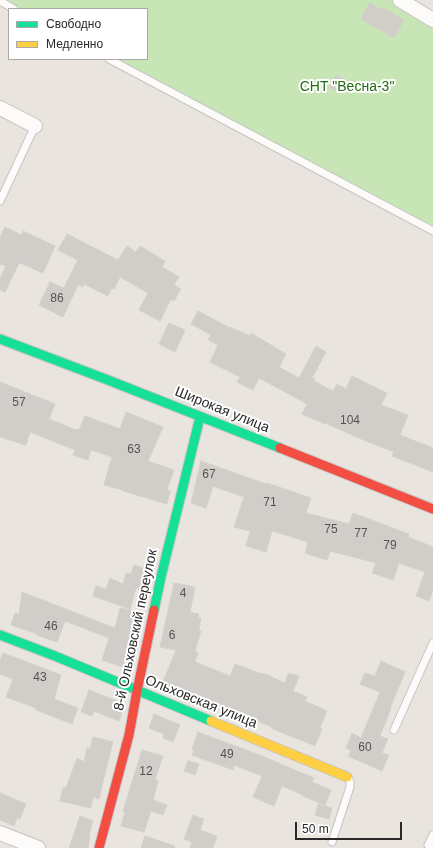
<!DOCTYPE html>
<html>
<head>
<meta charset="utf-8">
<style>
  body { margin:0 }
  #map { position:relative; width:433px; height:848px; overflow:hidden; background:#e9e4de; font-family:Helvetica,sans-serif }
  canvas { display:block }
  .legend { position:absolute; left:8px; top:8px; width:140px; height:52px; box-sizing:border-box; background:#fff; border:1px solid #a9a9a9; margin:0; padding:5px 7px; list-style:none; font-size:12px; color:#292929 }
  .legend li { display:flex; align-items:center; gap:8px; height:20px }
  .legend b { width:20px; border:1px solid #a9a9a9 }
  .scale { position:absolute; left:295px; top:822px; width:107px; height:18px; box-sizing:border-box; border:2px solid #292929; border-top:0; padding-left:5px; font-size:12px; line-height:14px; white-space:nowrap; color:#292929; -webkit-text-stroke:3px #fff; paint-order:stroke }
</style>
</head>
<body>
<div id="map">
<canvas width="433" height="848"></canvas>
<ul class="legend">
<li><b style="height:5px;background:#16e098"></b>Свободно</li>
<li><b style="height:5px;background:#ffcf43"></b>Медленно</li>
</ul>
<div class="scale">50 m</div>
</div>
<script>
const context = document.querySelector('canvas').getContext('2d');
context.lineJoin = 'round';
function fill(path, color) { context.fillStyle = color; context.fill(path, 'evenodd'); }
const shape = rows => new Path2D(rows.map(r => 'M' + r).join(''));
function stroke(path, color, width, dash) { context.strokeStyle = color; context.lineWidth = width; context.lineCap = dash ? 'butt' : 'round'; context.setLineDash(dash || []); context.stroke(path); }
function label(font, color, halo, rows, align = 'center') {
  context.font = font + ' Helvetica,sans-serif'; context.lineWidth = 4; context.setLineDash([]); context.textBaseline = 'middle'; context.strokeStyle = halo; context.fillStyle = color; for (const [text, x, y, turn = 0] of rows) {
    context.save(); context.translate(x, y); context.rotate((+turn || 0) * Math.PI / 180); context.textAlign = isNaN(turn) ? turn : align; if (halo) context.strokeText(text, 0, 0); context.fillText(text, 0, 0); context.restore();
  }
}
const green = shape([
  [0,0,400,0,433,23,433,231,109,59,147,59,147,9,14,9]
]);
const building = shape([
  [370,3,382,10,383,8,404,20,394,38,361,19,370,3],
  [336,75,348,81,341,93,329,87,336,75],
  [5,227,21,235,23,231,55,246,43,273,20,263,19,263,5,292,0,290,0,278,6,266,0,264,0,237,5,227],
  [67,234,118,260,127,246,136,252,140,246,165,261,162,267,179,277,174,285,181,289,174,301,171,299,160,321,139,310,148,293,120,277,114,289,112,288,108,296,84,284,83,287,78,285,63,317,39,305,50,282,64,288,78,260,58,250,67,234],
  [198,311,230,328,230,327,250,336,251,333,286,354,279,367,299,378,316,346,326,352,312,378,315,379,314,381,333,391,337,384,346,389,352,376,387,393,381,405,408,415,400,435,433,448,433,472,392,456,394,452,361,439,325,423,325,424,302,414,307,404,259,378,253,390,237,382,240,377,210,362,218,345,208,340,211,335,191,324,198,311],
  [169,323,185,330,175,352,159,344,169,323],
  [0,382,55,404,49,419,76,430,76,429,79,430,85,416,120,429,126,412,163,427,148,461,174,470,167,490,170,491,167,504,123,491,123,490,104,485,112,457,91,450,88,460,73,455,75,450,30,432,26,445,0,437,0,382],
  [201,461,266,484,267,483,311,498,306,513,349,524,353,513,409,534,408,537,433,547,433,590,429,601,416,596,425,572,399,563,393,580,372,573,376,563,330,551,327,560,305,553,308,542,272,531,266,552,246,546,250,531,234,527,244,497,213,486,206,508,191,503,201,461],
  [134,565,151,570,146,591,136,588,130,609,93,596,96,586,106,589,110,578,123,584,126,573,131,574,134,565],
  [174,583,195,587,190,612,199,614,198,618,201,618,199,630,201,631,195,651,198,653,195,662,230,676,235,664,262,674,263,673,285,683,288,674,293,674,299,676,293,691,307,697,305,701,327,711,320,728,322,729,315,746,271,728,272,727,223,707,224,706,189,691,187,694,162,684,176,650,160,647,174,583],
  [22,592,115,628,120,608,140,612,135,632,123,667,102,660,109,638,65,621,57,642,36,635,37,634,11,625,15,613,19,614,22,592],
  [3,653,61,675,54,699,78,708,72,724,36,710,36,708,6,697,13,679,0,674,0,661,3,653],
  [381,661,405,672,390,708,391,708,380,736,388,739,382,753,389,755,382,771,348,756,351,750,346,748,352,733,361,738,380,692,360,684,365,673,375,676,381,661],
  [89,690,123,703,121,716,119,721,94,711,92,716,81,712,89,690],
  [154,714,180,725,173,742,163,738,164,734,149,728,154,714],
  [198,732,257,754,314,778,312,782,331,790,325,805,303,796,303,795,282,786,274,806,253,797,262,776,234,765,233,770,192,755,194,750,192,749,198,732],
  [93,737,113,742,104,777,99,799,93,797,91,808,60,801,63,788,66,788,77,758,84,762,87,748,90,749,93,737],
  [142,750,163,756,155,780,158,781,153,800,167,805,163,815,151,811,144,832,121,826,125,812,123,811,142,750],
  [188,761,199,764,195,775,184,771,188,761],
  [0,793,26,804,20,819,17,818,14,826,0,820,0,793],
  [318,804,332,808,329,819,315,815,318,804],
  [193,815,204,819,200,830,217,836,213,848,190,848,192,842,184,839,193,815],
  [80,816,93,821,89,835,90,836,88,848,69,848,80,816],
  [145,836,175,846,174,848,141,848,145,836]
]);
const lane = shape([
  [0,1,14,9],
  [109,59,433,231],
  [0,201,35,126],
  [394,730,433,643],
  [332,842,350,787,350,781,347,778],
  [433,848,428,845,433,835]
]);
const street = shape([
  [400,0,433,20],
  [0,108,35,126],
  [0,833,38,848]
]);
const fast = shape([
  [0,339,108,380,280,448],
  [154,610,161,577,200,417],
  [0,635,55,656,211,721]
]);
const slow = shape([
  [211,721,347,777]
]);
const jam = shape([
  [280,448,433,509],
  [99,848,129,735,137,691,154,610]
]);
const numberNames = [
  ["86",57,299],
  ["57",19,403],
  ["104",350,421],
  ["63",134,450],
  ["67",209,475],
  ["71",270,503],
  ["75",331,530],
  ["77",361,534],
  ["79",390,546],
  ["4",183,594],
  ["46",51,627],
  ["6",172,636],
  ["43",40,678],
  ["60",365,748],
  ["49",227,755],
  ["12",146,772]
];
const parkNames = [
  ["СНТ \"Весна-3\"",347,87]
];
const streetNames = [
  ["Широкая улица",222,410,22],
  ["8-й Ольховский переулок",136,630,-78],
  ["Ольховская улица",201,702,22]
];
fill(green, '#c8e6b5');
fill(building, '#d1ceca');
stroke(building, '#d4d0cb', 1);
stroke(lane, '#c5c4c4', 9);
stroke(street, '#c5c4c4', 16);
stroke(fast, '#c5c4c4', 11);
stroke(slow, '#c5c4c4', 11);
stroke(jam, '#c5c4c4', 11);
stroke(lane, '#fcfbfa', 7);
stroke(street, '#fcfbfa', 14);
stroke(fast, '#16e098', 9);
stroke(slow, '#ffcf43', 9);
stroke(jam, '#f24e42', 9);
label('12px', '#545352', null, numberNames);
label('14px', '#256a15', '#fff', parkNames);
label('14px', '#292929', '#fff', streetNames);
</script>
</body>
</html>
